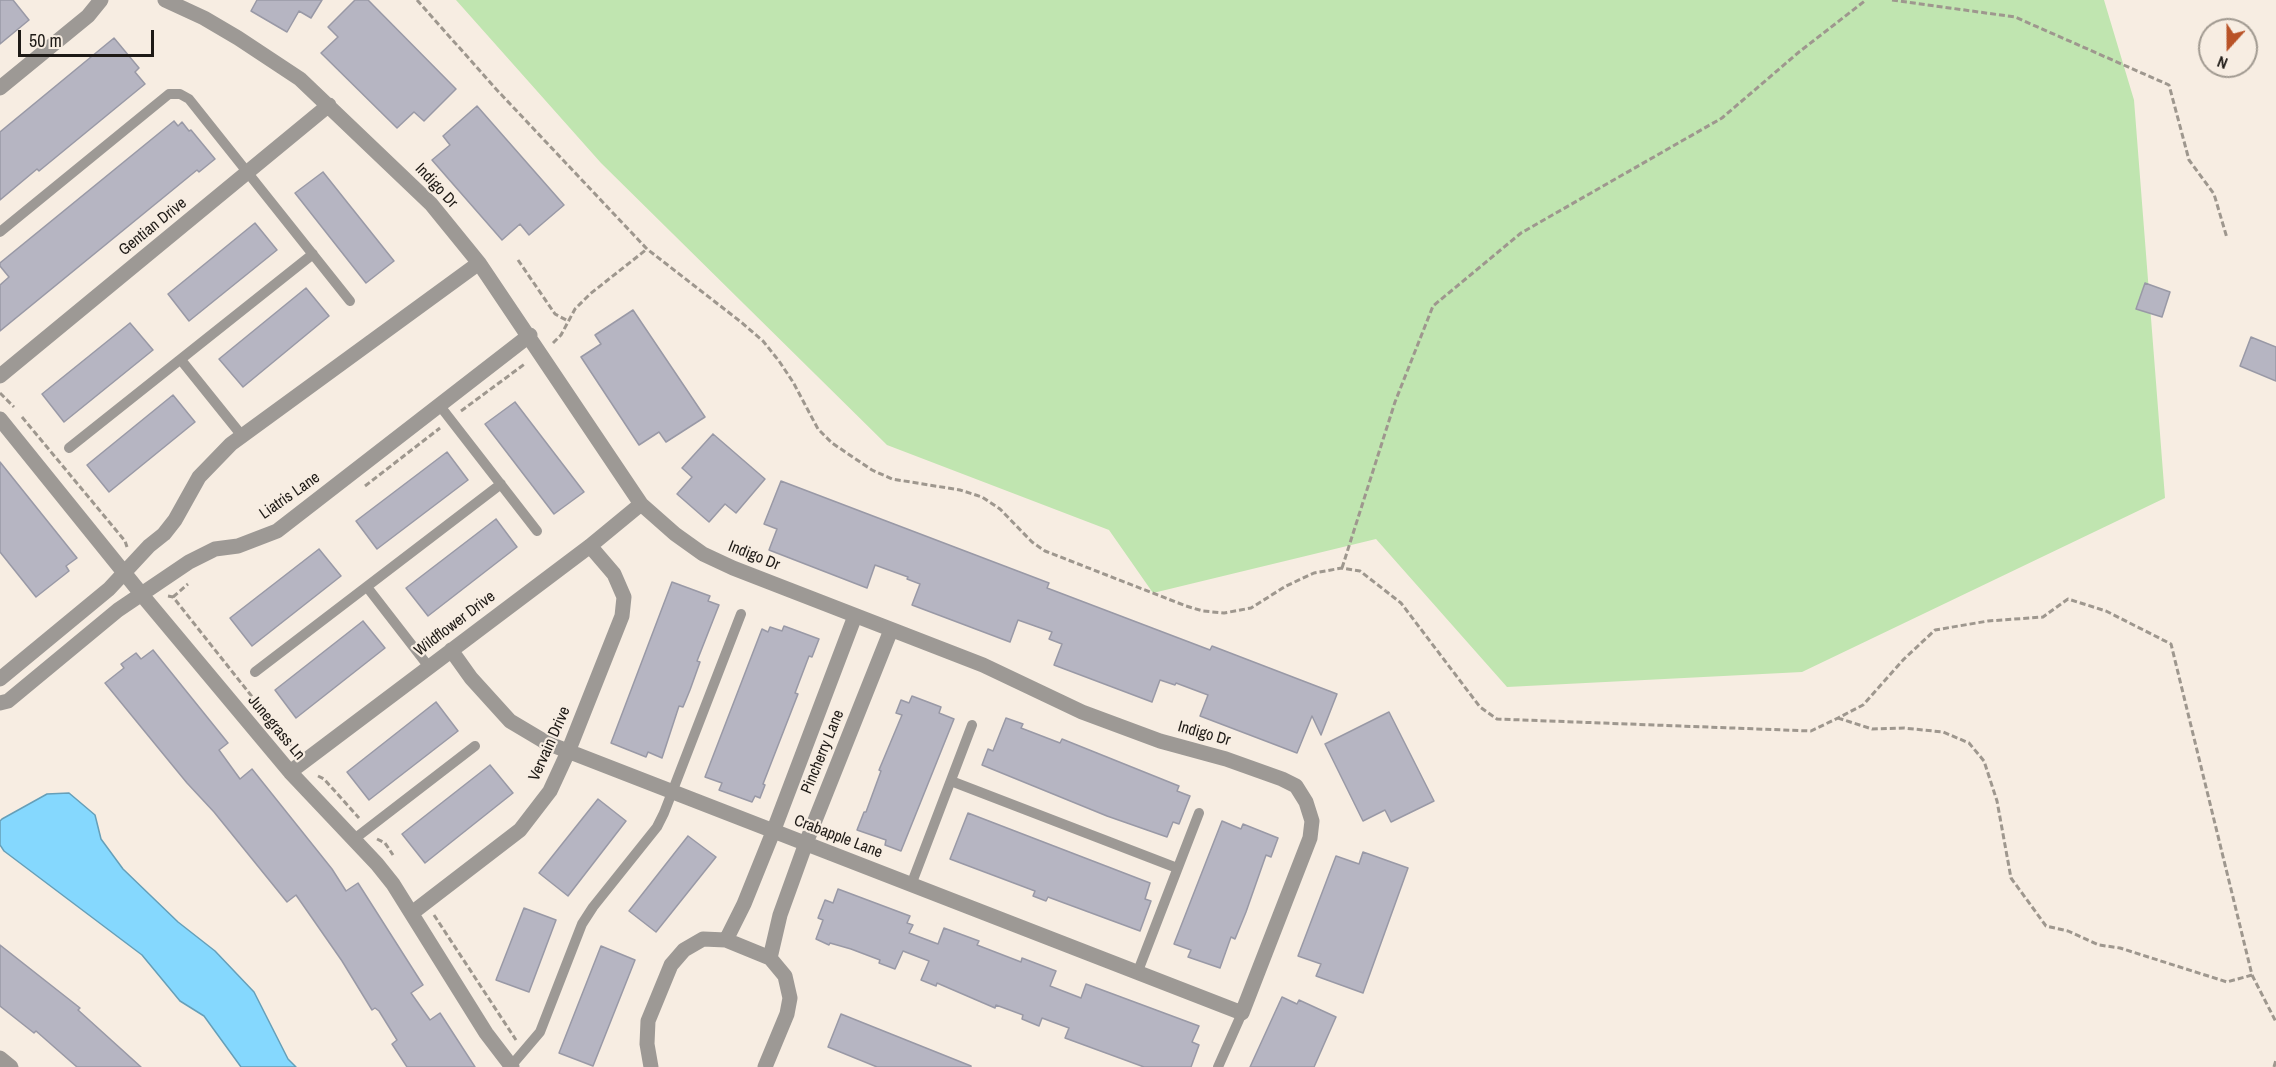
<!DOCTYPE html>
<html>
<head>
<meta charset="utf-8">
<style>
  body { margin:0 }
  #map { position:relative; width:2276px; height:1067px; overflow:hidden; background:#f7ede2; font-family:"Archivo Narrow",sans-serif }
  canvas { display:block }
  .north { position:absolute; left:2198px; top:18px; width:60px; height:60px; box-sizing:border-box; background:#f7ede2; border:2px solid #a09990; border-radius:50%; rotate:201deg; font-size:16px; font-weight:700; line-height:24px; text-align:center; color:#1e1a16 }
  .north::after { content:''; display:block; margin:auto; width:21px; height:27px; background:#b95327; clip-path:polygon(50% 0,100% 100%,50% 72%,0 100%) }
  .scale { position:absolute; left:18px; top:30px; width:136px; height:27px; box-sizing:border-box; border:3px solid #1e1a16; border-top:0; padding-left:8px; font-size:18px; line-height:21px; white-space:nowrap; color:#1e1a16; -webkit-text-stroke:4px #f7ede2; paint-order:stroke }
</style>
</head>
<body>
<div id="map">
<canvas width="2276" height="1067"></canvas>
<div class="north">N</div>
<div class="scale">50 m</div>
</div>
<script>
const context = document.querySelector('canvas').getContext('2d');
context.lineJoin = 'round';
function fill(path, color) { context.fillStyle = color; context.fill(path, 'evenodd'); }
const shape = rows => new Path2D(rows.map(r => 'M' + r).join(''));
function stroke(path, color, width, dash) { context.strokeStyle = color; context.lineWidth = width; context.lineCap = dash ? 'butt' : 'round'; context.setLineDash(dash || []); context.stroke(path); }
function label(font, color, halo, rows, align = 'center') {
  context.font = font + ' "Archivo Narrow",sans-serif'; context.lineWidth = 4.5; context.setLineDash([]); context.textBaseline = 'middle'; context.strokeStyle = halo; context.fillStyle = color; for (const [text, x, y, turn = 0] of rows) {
    context.save(); context.translate(x, y); context.rotate((+turn || 0) * Math.PI / 180); context.textAlign = isNaN(turn) ? turn : align; if (halo) context.strokeText(text, 0, 0); context.fillText(text, 0, 0); context.restore();
  }
}
const green = shape([
  [456,0,2104,0,2134,100,2165,498,1802,672,1507,687,1376,539,1153,593,1109,530,887,445,601,163]
]);
const water = shape([
  [69,793,95,815,101,839,123,869,178,922,215,951,254,992,288,1059,296,1067,241,1067,204,1016,180,1001,142,955,4,851,0,845,0,821,2,819,47,794,69,793]
]);
const building = shape([
  [0,0,13,0,29,20,0,44,0,0],
  [257,0,322,0,311,18,299,11,287,32,251,11,257,0],
  [355,0,368,0,456,89,424,121,414,112,397,128,321,53,338,37,328,27,355,0],
  [114,38,139,68,135,72,145,84,39,171,37,169,0,200,0,132,114,38],
  [477,106,564,205,529,235,520,224,502,240,432,160,450,145,443,136,477,106],
  [174,121,178,126,182,122,189,131,191,130,215,159,199,172,197,170,0,331,0,285,9,277,0,266,0,263,174,121],
  [323,172,394,261,366,283,295,193,323,172],
  [255,223,277,250,189,321,168,294,255,223],
  [2145,283,2170,292,2162,317,2136,309,2145,283],
  [306,288,329,316,243,387,219,359,306,288],
  [633,310,705,417,666,442,659,432,639,445,581,357,601,344,595,335,633,310],
  [130,323,153,350,64,422,42,394,130,323],
  [2251,337,2276,347,2276,381,2240,366,2251,337],
  [173,395,195,422,109,492,87,465,173,395],
  [515,402,584,492,554,514,485,424,515,402],
  [713,434,765,479,736,513,725,504,709,522,677,494,692,477,682,468,713,434],
  [447,452,468,480,377,549,356,521,447,452],
  [0,462,77,558,66,566,69,571,36,597,0,552,0,462],
  [781,481,1049,583,1047,588,1210,650,1212,646,1337,694,1321,735,1312,716,1297,753,1200,716,1208,695,1176,683,1175,685,1160,680,1152,702,1054,665,1062,644,1049,639,1052,632,1018,620,1010,642,912,605,920,584,907,579,908,577,875,565,867,588,769,550,777,529,764,524,781,481],
  [496,519,517,547,428,616,406,588,496,519],
  [319,549,341,576,252,646,230,618,319,549],
  [672,582,710,596,708,601,719,605,697,661,700,662,690,690,683,707,679,706,662,758,648,752,646,757,611,743,672,582],
  [363,621,385,648,296,718,275,690,363,621],
  [784,626,819,639,812,657,809,656,795,693,798,694,763,784,765,785,760,798,755,796,752,802,719,790,722,783,705,777,762,629,768,632,770,627,782,631,784,626],
  [153,650,228,743,219,750,240,779,252,769,332,869,346,891,358,883,423,985,411,993,430,1020,440,1013,475,1067,407,1067,392,1044,397,1040,379,1011,375,1008,372,1010,342,961,296,895,287,902,214,812,187,783,105,683,124,668,121,664,136,653,141,659,153,650],
  [912,696,941,707,939,713,954,719,901,851,885,845,886,840,857,830,864,812,866,812,881,771,879,770,902,715,896,713,901,700,909,703,912,696],
  [436,702,458,731,369,800,347,772,436,702],
  [1389,712,1434,801,1391,822,1385,810,1363,821,1325,744,1389,712],
  [1006,718,1023,724,1021,728,1060,743,1062,739,1179,786,1177,791,1190,796,1179,824,1173,822,1167,837,1107,816,982,765,988,749,993,751,1006,718],
  [490,765,513,793,425,863,402,834,490,765],
  [598,799,626,821,568,896,539,873,598,799],
  [968,813,1150,883,1145,899,1151,901,1140,931,1048,897,1046,901,1033,896,1035,891,950,859,968,813],
  [1222,821,1241,829,1243,824,1278,838,1271,857,1266,855,1246,912,1235,939,1231,937,1220,968,1188,957,1191,950,1174,944,1222,821],
  [688,836,716,857,656,932,629,911,688,836],
  [1363,852,1408,868,1363,993,1316,976,1321,964,1298,956,1336,856,1359,864,1363,852],
  [838,889,910,916,907,923,913,925,909,933,938,944,944,928,979,941,977,945,1021,962,1022,958,1056,971,1050,986,1081,998,1086,984,1199,1026,1192,1042,1199,1045,1191,1067,1144,1067,1065,1038,1069,1028,1042,1018,1039,1026,1022,1019,1023,1015,996,1005,995,1008,937,983,936,986,921,980,929,961,903,951,895,969,879,963,880,960,851,949,830,943,829,945,816,939,823,920,818,918,825,900,833,903,838,889],
  [524,908,556,920,529,992,496,980,524,908],
  [0,945,80,1008,78,1010,141,1067,77,1067,36,1031,34,1033,0,1006,0,945],
  [601,946,635,960,593,1066,559,1053,601,946],
  [1282,997,1297,1004,1299,1000,1336,1017,1314,1067,1250,1067,1282,997],
  [841,1014,971,1066,971,1067,877,1067,828,1047,841,1014]
]);
const path = shape([
  [417,0,496,89,647,249,741,322,763,341,779,361,793,382,818,429,832,443,872,470,892,479,960,490,982,497,1000,509,1032,542,1045,551,1186,606,1203,611,1224,613,1251,608,1286,586,1314,573,1342,568,1360,571,1401,603,1480,707,1497,719,1811,731,1838,718,1863,705,1904,659,1935,630,1988,621,2043,617,2068,599,2106,611,2171,644,2252,975,2227,982,2120,948,2099,945,2068,931,2046,926,2011,878,1997,801,1984,761,1969,743,1943,732,1904,728,1872,729,1838,718],
  [1892,0,2015,17,2169,85,2189,160,2214,194,2227,238],
  [518,260,555,314,568,321],
  [553,343,561,335,575,309,590,294,647,249],
  [0,393,14,407],
  [461,411,526,363],
  [22,417,125,541,127,547],
  [365,486,440,428],
  [1342,568,1395,402,1433,306,1521,233,1722,118,1799,52,1866,0],
  [168,596,173,597,292,747],
  [173,597,188,584],
  [318,776,324,779,359,818],
  [377,839,385,843,393,855],
  [434,915,516,1040],
  [2252,975,2276,1022],
  [2274,1067,2276,1060]
]);
const service = shape([
  [0,232,169,94,180,94,189,99,350,301],
  [181,360,243,437],
  [440,406,537,531],
  [69,448,313,254],
  [367,587,429,667],
  [255,672,501,484],
  [951,781,1177,868],
  [353,840,475,746],
  [911,885,972,725],
  [1138,971,1199,813],
  [511,1066,540,1032,582,924,593,907,657,827,664,813,741,614],
  [1218,1067,1242,1013]
]);
const minor = shape([
  [165,0,204,18,238,38,300,79,431,204,479,263,641,504,675,534,703,554,733,568,983,665,1082,712,1160,741,1226,759,1282,779,1296,786,1306,802,1312,821,1310,838,1242,1013,547,743,510,721,471,678,451,650],
  [0,88,88,16,101,0],
  [0,376,329,105],
  [0,419,147,601,290,772,377,864,393,884,486,1033,512,1067],
  [0,679,109,589,149,546,164,534,175,520,199,477,231,444,479,263],
  [0,703,8,701,118,610,189,562,215,549,238,546,277,531,530,335],
  [290,772,590,546,641,504],
  [412,913,520,830,550,791,568,752,622,616,624,597,614,574,590,546],
  [726,940,770,958],
  [0,1058,11,1067],
  [651,1067,647,1044,648,1021,671,965,684,950,703,939,726,940,744,904,773,832,855,616],
  [765,1067,787,1014,790,998,785,976,770,958,780,915,806,843,891,630]
]);
const streetNames = [
  ["Indigo Dr",436,186,47],
  ["Gentian Drive",153,227,-39],
  ["Liatris Lane",290,496,-35],
  ["Indigo Dr",754,556,22],
  ["Wildflower Drive",455,624,-37],
  ["Junegrass Ln",276,728,50],
  ["Indigo Dr",1204,734,16],
  ["Vervain Drive",550,744,-66],
  ["Pincherry Lane",823,752,-68],
  ["Crabapple Lane",838,837,21]
];
fill(green, '#c0e5b0');
fill(water, '#85d8fe');
stroke(water, '#669fb8', 1.5);
fill(building, '#b6b5c2');
stroke(building, '#9999a6', 1.5);
stroke(path, '#9e978e', 3, [6, 3]);
stroke(service, '#9d9995', 10);
stroke(minor, '#9d9995', 15);
label('16px', '#1e1a16', '#f7ede2', streetNames);
</script>
</body>
</html>
